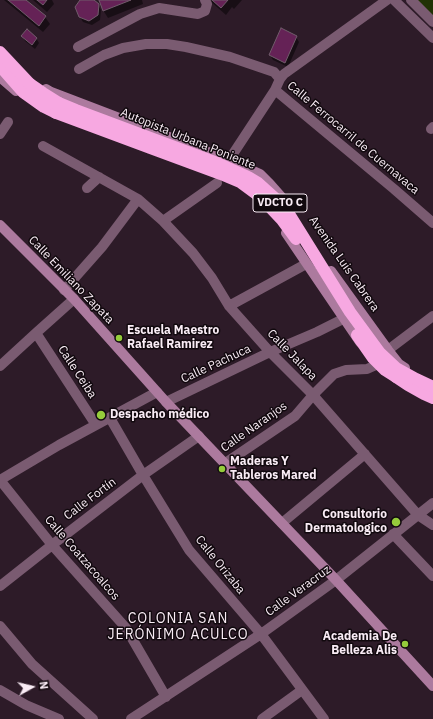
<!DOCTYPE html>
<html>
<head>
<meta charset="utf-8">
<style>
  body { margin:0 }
  #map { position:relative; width:433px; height:719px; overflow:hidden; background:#2d1b28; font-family:"IBM Plex Sans",sans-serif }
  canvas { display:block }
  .north { position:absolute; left:12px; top:667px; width:40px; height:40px; -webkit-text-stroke:3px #11090e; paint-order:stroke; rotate:82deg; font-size:11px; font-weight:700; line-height:16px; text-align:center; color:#f9ecf5 }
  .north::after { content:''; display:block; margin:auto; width:14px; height:18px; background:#f9ecf5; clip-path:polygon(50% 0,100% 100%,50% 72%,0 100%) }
</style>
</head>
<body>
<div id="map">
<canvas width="433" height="719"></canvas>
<div class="north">N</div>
</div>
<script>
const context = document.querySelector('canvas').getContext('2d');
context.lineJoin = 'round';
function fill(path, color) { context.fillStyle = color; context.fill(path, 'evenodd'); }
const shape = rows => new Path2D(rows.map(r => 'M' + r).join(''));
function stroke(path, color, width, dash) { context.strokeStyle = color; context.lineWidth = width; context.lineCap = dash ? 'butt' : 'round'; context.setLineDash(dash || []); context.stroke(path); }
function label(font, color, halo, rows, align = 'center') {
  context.font = font + ' "IBM Plex Sans",sans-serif'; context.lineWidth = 3; context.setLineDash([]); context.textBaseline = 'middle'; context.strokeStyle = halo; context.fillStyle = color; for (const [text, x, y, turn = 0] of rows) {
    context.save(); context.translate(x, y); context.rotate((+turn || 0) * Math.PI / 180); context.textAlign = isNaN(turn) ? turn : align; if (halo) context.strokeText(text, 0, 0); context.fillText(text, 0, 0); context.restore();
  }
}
const green = shape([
  [414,0,433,0,433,19]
]);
const shadow = shape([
  [4,0,25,0,45,17,50,24,43,32],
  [33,0,52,0,54,4,47,12],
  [81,0,93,0,98,5,101,10,100,20,92,25,83,22,80,17],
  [100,0,142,0,143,4,108,18,103,10],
  [209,0,242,0,234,9,232,7,226,15],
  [281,30,296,37,299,42,288,67,273,60,270,55],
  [22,36,36,38,39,43,35,49,25,41]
]);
const building = shape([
  [8,0,26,0,46,16,39,26,8,0],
  [37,0,47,0,43,5,37,0],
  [80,0,94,0,99,4,98,15,89,21,79,17,75,7,80,0],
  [99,0,131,0,103,11,99,0],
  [212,0,228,0,221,8,212,0],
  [281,28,297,36,285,63,269,55,281,28],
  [27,29,37,38,32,45,21,36,27,29]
]);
const street = shape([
  [394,0,433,38],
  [411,0,433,22],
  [78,47,140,14,159,8,198,14,205,11,207,4,205,0],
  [79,69,104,55,123,48,146,44,167,44,186,47,230,57,274,72,280,79],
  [275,90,394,189,433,223],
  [431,129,433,127],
  [0,134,8,122],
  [43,146,138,199,163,221,193,253,212,278,229,306,270,352,313,395,418,515,433,525],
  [229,160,275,90,280,79,284,74,387,0],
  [87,188,99,177],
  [163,221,217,183],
  [64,290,102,247,138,199],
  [229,306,306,264],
  [36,333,96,425],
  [0,366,36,333,74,299],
  [166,402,270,352,317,332,343,319],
  [110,418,143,475,189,550,261,634,324,719],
  [224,464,295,416,313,395,334,374,346,370,367,369,376,365,388,350,433,316],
  [0,480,52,545,126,628,166,697],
  [0,480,59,445,157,392],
  [282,523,365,454],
  [393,534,433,576],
  [0,586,52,545,143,475,199,436],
  [0,626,32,664,93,719],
  [0,690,26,705,59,719],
  [131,719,261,634,336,580,433,503],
  [262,719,302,690]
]);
const secondary = shape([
  [0,77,16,91],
  [46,89,51,92,229,160,260,174,270,184,285,201],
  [0,225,74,299,166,402,336,580,433,686],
  [286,233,360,342],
  [331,271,388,350,399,364,405,368]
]);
const highway = shape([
  [0,66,23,92,44,107,56,113],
  [30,84,43,93,59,103],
  [396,377,408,385,424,394,433,398]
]);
const highwayBridge = shape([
  [0,52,30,84],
  [59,103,76,110,215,162,248,177,258,183,278,201,289,214,350,312,380,353,396,368,416,379,433,387],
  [56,113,150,148,221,174,240,182,259,196,266,203,282,220,296,239],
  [357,335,373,358,385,370,396,377]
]);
const markers = [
  [119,338,4,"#95cc3b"],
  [101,415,5,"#95cc3b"],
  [222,469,4,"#95cc3b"],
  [396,522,5,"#95cc3b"],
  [405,644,4,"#95cc3b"]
];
const shields = [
  [280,203,54]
];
const shieldNames = [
  ["VDCTO C",280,203]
];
const streetNames = [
  ["Calle Ferrocarril de Cuernavaca",353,138,40],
  ["Autopista Urbana Poniente",188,139,22],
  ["Avenida Luis Cabrera",344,264,55],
  ["Calle Emiliano Zapata",71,280,46],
  ["Calle Jalapa",292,355,46],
  ["Calle Pachuca",216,364,-25],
  ["Calle Ceiba",77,372,57],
  ["Calle Naranjos",254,427,-35],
  ["Calle Fortín",90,499,-37],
  ["Calle Coatzacoalcos",82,558,49],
  ["Calle Orizaba",220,565,51],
  ["Calle Veracruz",298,591,-36]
];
const poiNames = [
  ["Escuela Maestro",127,331],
  ["Rafael Ramirez",127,345],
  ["Despacho médico",110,415],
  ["Maderas Y",230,462],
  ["Tableros Mared",230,476],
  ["Consultorio",387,515,"right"],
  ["Dermatologico",387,529,"right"],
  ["Academia De",397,637,"right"],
  ["Belleza Alis",397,651,"right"]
];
const quarterNames = [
  ["COLONIA SAN",178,619],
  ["JERÓNIMO ACULCO",178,635]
];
fill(green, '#213204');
fill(shadow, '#0007');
fill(building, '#652256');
stroke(building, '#715c6b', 1);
stroke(street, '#7a5b71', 10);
stroke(secondary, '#ac7a9e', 10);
stroke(highway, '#f7a8e1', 12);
stroke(highwayBridge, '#f7a8e1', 12);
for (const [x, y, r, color] of markers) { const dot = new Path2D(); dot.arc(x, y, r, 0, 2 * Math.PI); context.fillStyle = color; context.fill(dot); stroke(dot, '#11090e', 1.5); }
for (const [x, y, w] of shields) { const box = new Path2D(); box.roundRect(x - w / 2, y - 9, w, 18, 3); context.fillStyle = '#11090e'; context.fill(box); stroke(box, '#f9ecf5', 1); }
label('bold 11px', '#f9ecf5', null, shieldNames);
label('12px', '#f9ecf5', '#11090e', streetNames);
label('bold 12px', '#f9ecf5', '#11090e', poiNames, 'left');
context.letterSpacing = '1px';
label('14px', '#f9ecf5', '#11090e', quarterNames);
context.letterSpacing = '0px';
</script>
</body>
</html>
